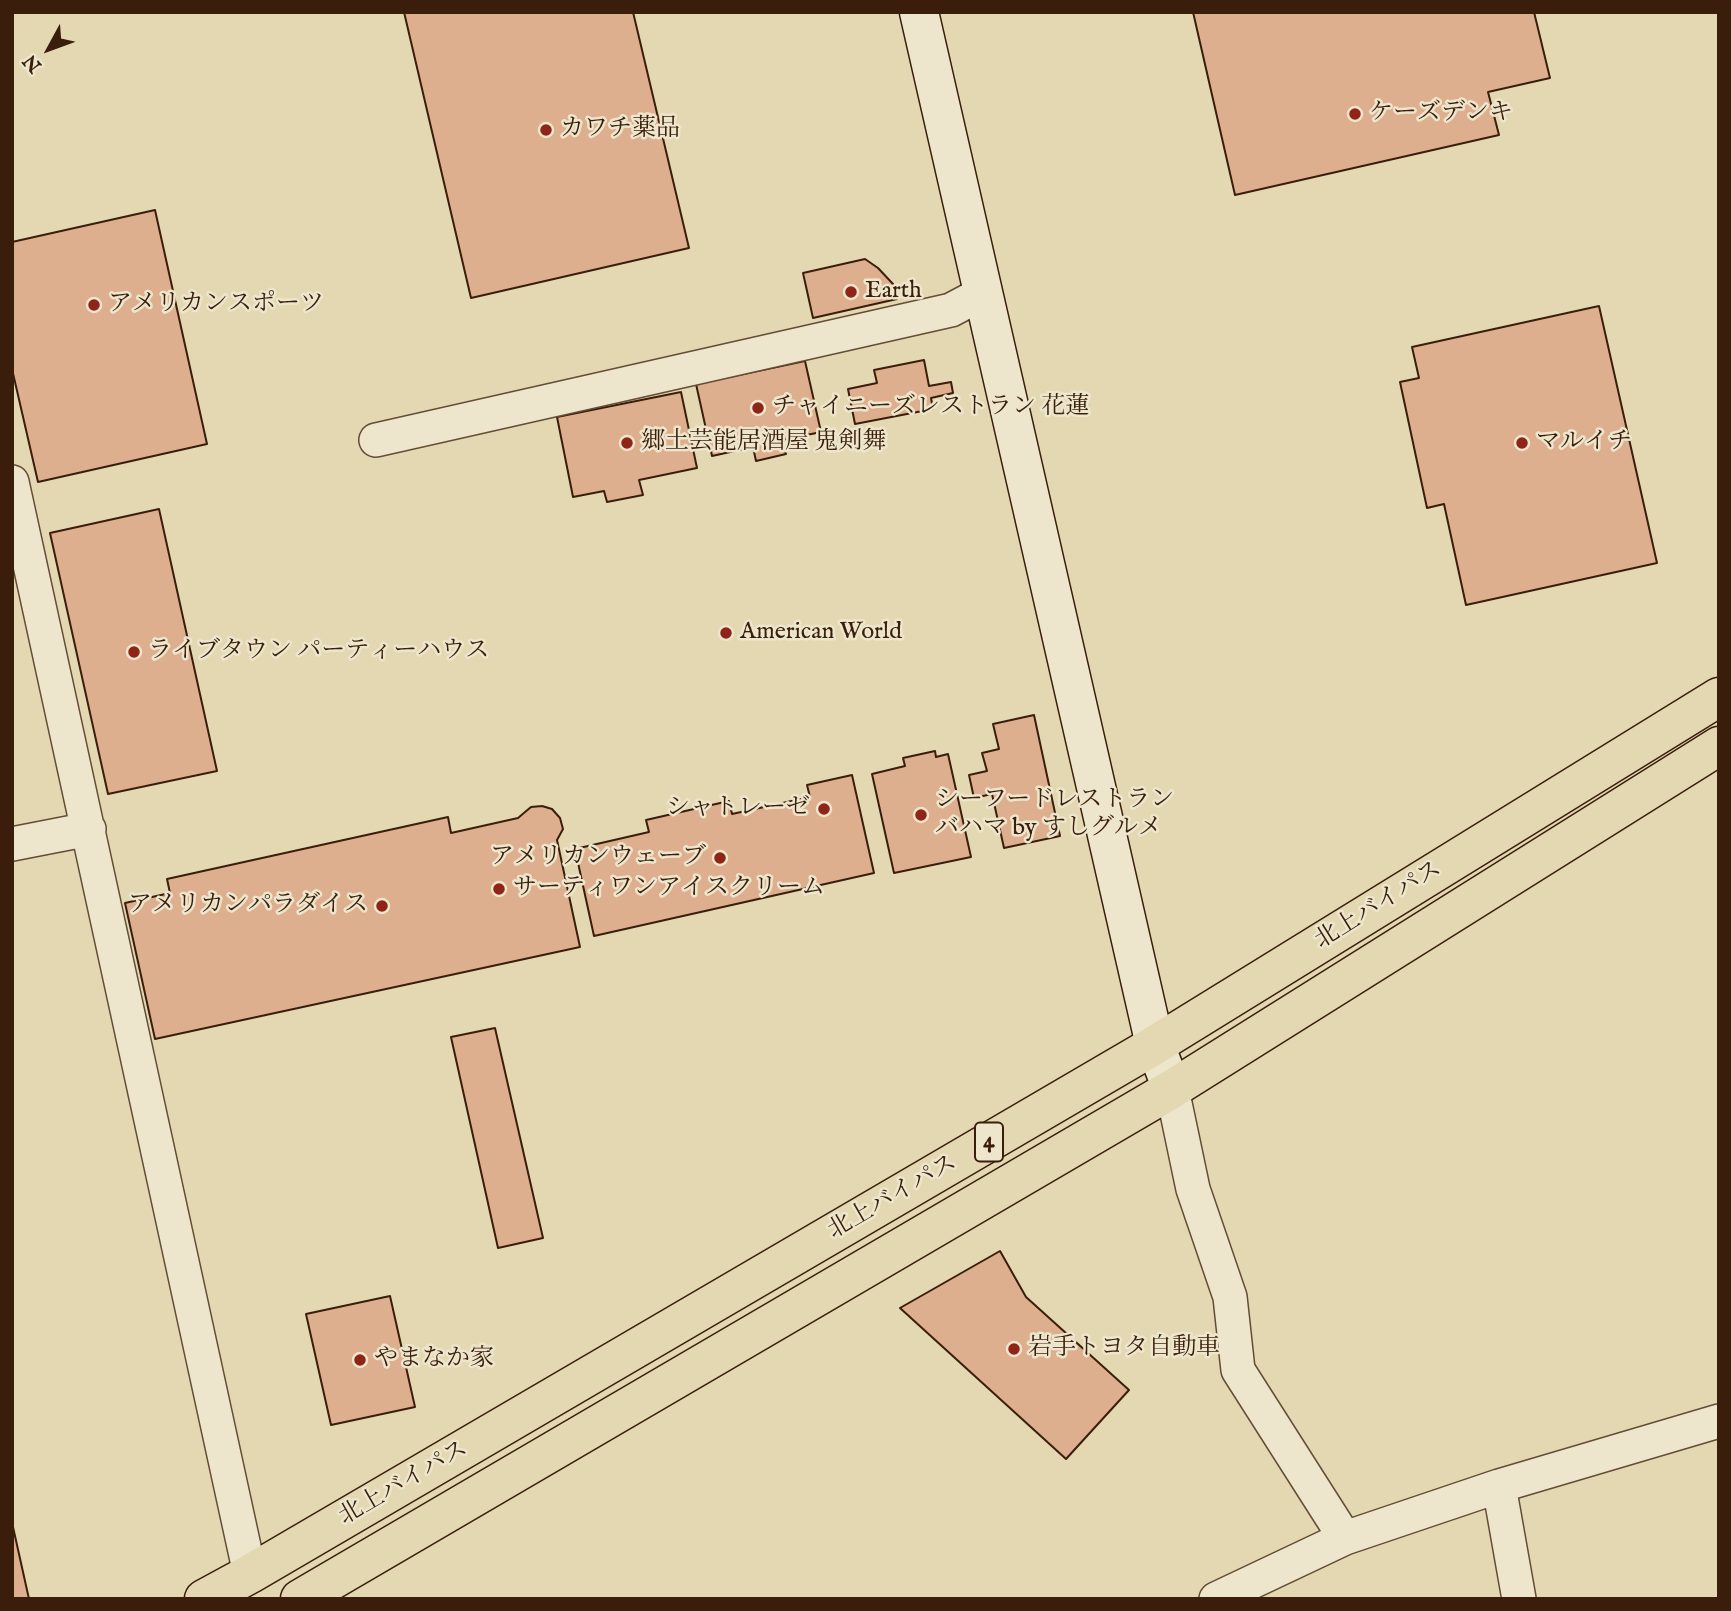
<!DOCTYPE html>
<html>
<head>
<meta charset="utf-8">
<style>
  body { margin:0 }
  #map { position:relative; width:1731px; height:1611px; overflow:hidden; background:#e3d8b2; font-family:"IM FELL English",serif }
  canvas { display:block }
  .frame { position:absolute; inset:0; border:14px solid #3a1e0b; pointer-events:none }
  .north { position:absolute; left:14px; top:14px; width:70px; height:70px; -webkit-text-stroke:5px #ede6cd; paint-order:stroke; rotate:229deg; font-size:19px; font-weight:700; line-height:28px; text-align:center; color:#3a1e0b }
  .north::after { content:''; display:block; margin:auto; width:24px; height:32px; background:#3a1e0b; clip-path:polygon(50% 0,100% 100%,50% 72%,0 100%) }
</style>
</head>
<body>
<div id="map">
<canvas width="1731" height="1611"></canvas>
<div class="frame"></div>
<div class="north">N</div>
</div>
<script>
const context = document.querySelector('canvas').getContext('2d');
context.lineJoin = 'round';
function fill(path, color) { context.fillStyle = color; context.fill(path, 'evenodd'); }
const shape = rows => new Path2D(rows.map(r => 'M' + r).join(''));
function stroke(path, color, width, dash) { context.strokeStyle = color; context.lineWidth = width; context.lineCap = dash ? 'butt' : 'round'; context.setLineDash(dash || []); context.stroke(path); }
function label(font, color, halo, rows, align = 'center') {
  context.font = font + ' "IM FELL English","Noto Serif JP",serif'; context.lineWidth = 5; context.setLineDash([]); context.textBaseline = 'middle'; context.strokeStyle = halo; context.fillStyle = color; for (const [text, x, y, turn = 0] of rows) {
    context.save(); context.translate(x, y); context.rotate((+turn || 0) * Math.PI / 180); context.textAlign = isNaN(turn) ? turn : align; if (halo) context.strokeText(text, 0, 0); context.fillText(text, 0, 0); context.restore();
  }
}
const building = shape([
  [404,12,633,12,689,248,471,298,404,12],
  [1193,12,1534,12,1550,78,1488,92,1499,135,1235,195,1193,12],
  [155,210,207,444,38,482,12,369,12,242,155,210],
  [865,259,878,268,893,284,897,299,813,318,803,273,865,259],
  [1599,306,1657,563,1466,605,1444,504,1427,508,1400,382,1419,378,1412,347,1599,306],
  [924,360,929,386,951,382,953,393,931,398,933,409,855,424,848,389,877,383,874,370,924,360],
  [805,361,821,432,783,440,786,454,756,461,753,447,712,456,696,384,805,361],
  [681,392,697,468,639,480,643,495,607,502,604,491,573,497,557,417,681,392],
  [159,509,217,771,108,794,50,533,159,509],
  [1034,715,1060,836,1004,848,992,794,974,798,969,775,987,771,982,753,999,749,993,724,1034,715],
  [935,751,936,757,948,754,971,857,894,873,872,774,905,766,903,758,935,751],
  [852,775,874,873,594,936,575,849,649,832,646,820,729,801,732,814,810,797,807,785,852,775],
  [542,806,552,809,560,818,563,829,557,840,580,947,155,1039,125,903,170,893,167,879,448,817,451,833,518,818,531,807,542,806],
  [495,1028,543,1238,498,1248,451,1037,495,1028],
  [1000,1251,1026,1297,1129,1390,1066,1459,900,1308,1000,1251],
  [390,1296,415,1407,331,1425,306,1314,390,1296],
  [13,1527,29,1599,12,1599,13,1527]
]);
const street = shape([
  [376,440,951,310,983,293],
  [12,482,250,1574],
  [12,844,89,829],
  [1172,1089,1193,1189,1230,1297,1238,1370,1345,1538],
  [1499,1486,1519,1599],
  [1216,1599,1345,1538,1499,1486,1719,1421]
]);
const secondary = shape([
  [919,12,1155,1045,1172,1089]
]);
const highway = shape([
  [204,1599,250,1574,1155,1045,1719,697],
  [300,1599,1172,1089,1719,746]
]);
const markers = [
  [1355,114,7,"#8f2418"],
  [546,130,7,"#8f2418"],
  [851,292,7,"#8f2418"],
  [94,305,7,"#8f2418"],
  [758,408,7,"#8f2418"],
  [627,443,7,"#8f2418"],
  [1522,443,7,"#8f2418"],
  [726,633,7,"#8f2418"],
  [134,652,7,"#8f2418"],
  [824,809,7,"#8f2418"],
  [921,815,7,"#8f2418"],
  [720,858,7,"#8f2418"],
  [499,889,7,"#8f2418"],
  [382,906,7,"#8f2418"],
  [1014,1349,7,"#8f2418"],
  [360,1360,7,"#8f2418"]
];
const shields = [
  [989,1142,28]
];
const shieldNames = [
  ["4",989,1142]
];
const poiNames = [
  ["ケーズデンキ",1369,114],
  ["カワチ薬品",560,130],
  ["Earth",865,292],
  ["アメリカンスポーツ",108,305],
  ["チャイニーズレストラン 花蓮",772,408],
  ["郷土芸能居酒屋 鬼剣舞",641,443],
  ["マルイチ",1536,443],
  ["American World",740,633],
  ["ライブタウン パーティーハウス",148,652],
  ["シーフードレストラン",935,801],
  ["バハマ by すしグルメ",935,829],
  ["シャトレーゼ",810,809,"right"],
  ["アメリカンウェーブ",706,858,"right"],
  ["サーティワンアイスクリーム",513,889],
  ["アメリカンパラダイス",368,906,"right"],
  ["岩手トヨタ自動車",1028,1349],
  ["やまなか家",374,1360]
];
const streetNames = [
  ["北上バイパス",1379,906,-32],
  ["北上バイパス",893,1198,-30],
  ["北上バイパス",404,1484,-30]
];
fill(building, '#deaf8e');
stroke(building, '#3a1e0b', 2);
stroke(street, '#644c35', 36);
stroke(secondary, '#3a1e0b', 41);
stroke(highway, '#3a1e0b', 41);
stroke(street, '#ede6cd', 33);
stroke(secondary, '#ede6cd', 38);
stroke(highway, '#e3d8b2', 38);
for (const [x, y, r, color] of markers) { const dot = new Path2D(); dot.arc(x, y, r, 0, 2 * Math.PI); context.fillStyle = color; context.fill(dot); stroke(dot, '#ede6cd', 2.5); }
for (const [x, y, w] of shields) { const box = new Path2D(); box.roundRect(x - w / 2, y - 19.5, w, 39, 5); context.fillStyle = '#ede6cd'; context.fill(box); stroke(box, '#3a1e0b', 2); }
label('bold 23px', '#3a1e0b', null, shieldNames);
label('24px', '#3a1e0b', '#ede6cd', poiNames, 'left');
label('24px', '#3a1e0b', '#ede6cd', streetNames);
</script>
</body>
</html>
